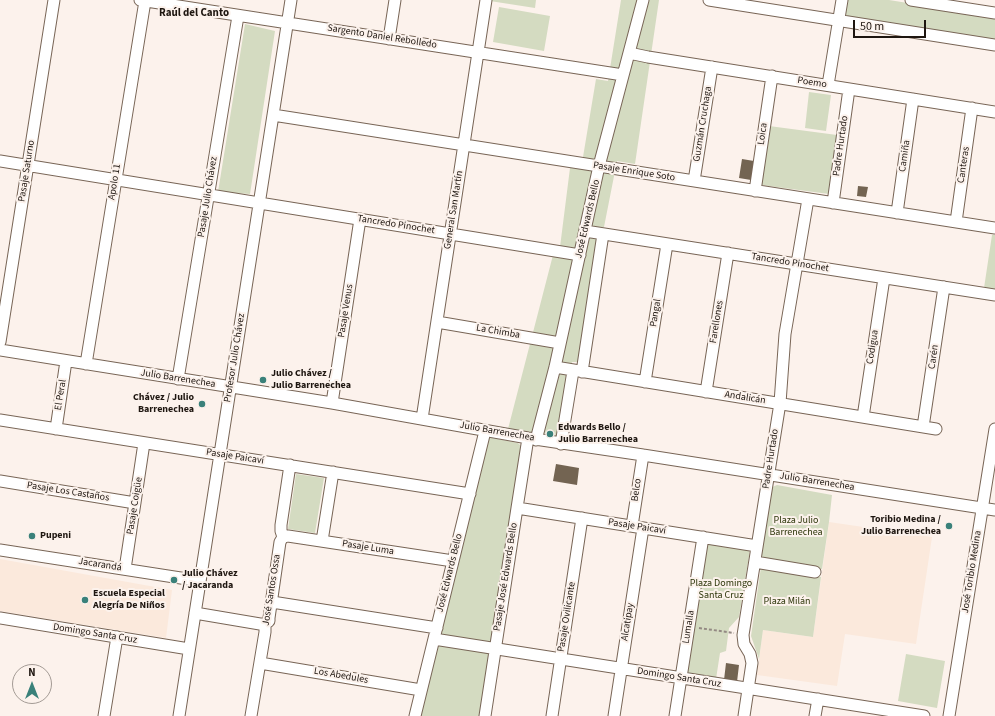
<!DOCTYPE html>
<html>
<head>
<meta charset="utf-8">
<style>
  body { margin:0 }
  #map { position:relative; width:995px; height:716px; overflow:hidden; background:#fcf2ec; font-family:"Source Sans 3",sans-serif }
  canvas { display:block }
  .north { position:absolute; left:12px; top:664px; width:40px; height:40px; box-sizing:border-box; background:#fcf2ec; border:1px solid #a39a94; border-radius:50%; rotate:0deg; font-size:11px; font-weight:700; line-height:16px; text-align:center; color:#1e1610 }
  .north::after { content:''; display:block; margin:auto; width:14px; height:18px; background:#3a817a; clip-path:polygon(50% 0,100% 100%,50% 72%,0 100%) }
  .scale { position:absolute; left:853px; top:20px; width:73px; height:18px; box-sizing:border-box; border:2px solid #1e1610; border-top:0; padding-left:5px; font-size:12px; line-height:14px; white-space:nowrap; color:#1e1610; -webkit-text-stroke:3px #fcf2ec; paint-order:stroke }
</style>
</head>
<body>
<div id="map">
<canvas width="995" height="716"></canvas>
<div class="north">N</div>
<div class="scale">50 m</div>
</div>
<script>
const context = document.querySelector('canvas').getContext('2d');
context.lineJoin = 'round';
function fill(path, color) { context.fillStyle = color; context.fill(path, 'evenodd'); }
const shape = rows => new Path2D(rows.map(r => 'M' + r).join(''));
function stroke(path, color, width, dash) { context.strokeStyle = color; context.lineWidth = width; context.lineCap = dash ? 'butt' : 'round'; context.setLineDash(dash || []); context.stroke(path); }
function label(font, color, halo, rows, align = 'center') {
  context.font = font + ' "Source Sans 3",sans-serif'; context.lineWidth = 4; context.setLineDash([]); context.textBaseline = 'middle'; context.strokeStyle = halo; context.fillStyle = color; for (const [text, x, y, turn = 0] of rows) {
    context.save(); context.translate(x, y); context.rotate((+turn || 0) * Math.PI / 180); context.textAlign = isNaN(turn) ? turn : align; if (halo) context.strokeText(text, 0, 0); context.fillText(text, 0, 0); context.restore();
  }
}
const built = shape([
  [829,522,932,537,916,644,845,634,837,686,757,675,763,630,813,637],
  [0,559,172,590,166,638,0,611]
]);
const green = shape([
  [490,0,536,0,535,8,490,1],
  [621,0,659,0,635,164,617,161,604,227,598,227,578,362,572,362,556,437,508,429,553,255,559,255,570,168,581,169,596,79,608,81],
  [845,0,889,0,995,17,995,40,843,16],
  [499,7,550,16,544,51,493,42],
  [245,24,275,31,250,194,218,192],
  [809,92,831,95,826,131,805,128],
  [769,126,837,135,829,194,761,185],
  [992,235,995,235,995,289,984,288],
  [487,437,518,443,522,447,483,716,420,716],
  [296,474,324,478,315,533,288,529],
  [777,485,832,495,829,522,822,569,759,559,770,488],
  [706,543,750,550,739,617,729,628,726,651,720,653,716,679,684,674],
  [761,567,821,577,813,637,763,630,759,659,751,636],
  [906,654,945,661,937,708,898,701]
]);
const building = shape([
  [742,159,754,161,751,180,739,178],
  [858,186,868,187,866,197,857,196],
  [556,464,579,468,577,485,553,481],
  [726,663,739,665,737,682,724,680]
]);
const path = shape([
  [699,628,734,633]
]);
const minor = shape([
  [140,0,623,75],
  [709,0,995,45],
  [911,0,995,13],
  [389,39,395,0],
  [629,53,648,57,995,112],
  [828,85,842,0],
  [273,115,995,228],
  [0,161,580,255],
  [694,181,712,67],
  [755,191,772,76],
  [833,203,849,89],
  [897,213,913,99],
  [956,222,972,108],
  [585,231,995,295],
  [437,322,560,343],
  [0,342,54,0],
  [0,350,332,403,528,438,643,455,995,510],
  [86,364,145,1],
  [555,367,936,429],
  [582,372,603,234],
  [178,379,238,16],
  [645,382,667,244],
  [706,392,728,253],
  [332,403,360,219],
  [863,417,884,278],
  [422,419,486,0],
  [0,420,470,494],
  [923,427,944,287],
  [56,429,66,361],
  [536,440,555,367,599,166,643,0],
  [561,444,573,371],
  [0,481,135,503],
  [517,508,757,546],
  [632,526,643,455],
  [283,537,288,536,453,561],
  [322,541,333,472],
  [0,550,200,581],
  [755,562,815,572],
  [125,569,144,443],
  [272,602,437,628],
  [195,613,260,624,265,624],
  [0,618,189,649],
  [265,624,269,621,269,618,280,542,283,537,281,531,281,525,290,465],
  [434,639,924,716],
  [260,663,421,690],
  [104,716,117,637],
  [179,716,291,0],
  [251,716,265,632,265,624],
  [415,716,485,431],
  [485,716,517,508,528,438],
  [552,716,582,518],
  [614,716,643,528],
  [675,716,703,537],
  [744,716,752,663,750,654,744,644,743,635,780,403,785,334,808,199],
  [815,716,818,699],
  [949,716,995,429]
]);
const markers = [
  [263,380,4,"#3a817a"],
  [202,404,4,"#3a817a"],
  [550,434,4,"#3a817a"],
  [949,526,4,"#3a817a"],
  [32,536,4,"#3a817a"],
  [174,580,4,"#3a817a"],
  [85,600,4,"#3a817a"]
];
const streetNames = [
  ["Sargento Daniel Rebolledo",382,37,9],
  ["Poemo",812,83,9],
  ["Guzmán Cruchaga",703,124,-81],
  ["Loica",763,134,-82],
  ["Padre Hurtado",841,146,-82],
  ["Camiña",905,156,-82],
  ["Canteras",964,165,-82],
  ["Pasaje Saturno",27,171,-81],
  ["Pasaje Enrique Soto",634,172,9],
  ["Apolo 11",115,182,-81],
  ["Pasaje Julio Chávez",208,197,-81],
  ["General San Martín",454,210,-81],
  ["José Edwards Bello",588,219,-77],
  ["Tancredo Pinochet",396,225,9],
  ["Tancredo Pinochet",790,263,9],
  ["Pasaje Venus",346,311,-81],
  ["Pangal",656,313,-81],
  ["Farellones",717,322,-81],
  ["La Chimba",498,332,10],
  ["Codigua",873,347,-81],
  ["Carén",934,357,-82],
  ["Profesor Julio Chávez",235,358,-81],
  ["Julio Barrenechea",178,379,9],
  ["El Peral",61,395,-81],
  ["Andalicán",745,398,9],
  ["Julio Barrenechea",497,432,10],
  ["Pasaje Paicaví",235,457,9],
  ["Padre Hurtado",771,459,-81],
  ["Julio Barrenechea",817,482,9],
  ["Belco",637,490,-82],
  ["Pasaje Los Castaños",68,492,9],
  ["Pasaje Coigüe",135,506,-81],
  ["Pasaje Paicaví",637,527,9],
  ["Pasaje Luma",368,548,9],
  ["Jacarandá",100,565,9],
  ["José Toribio Medina",972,572,-81],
  ["José Edwards Bello",450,573,-76],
  ["Pasaje José Edwards Bello",506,577,-81],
  ["José Santos Ossa",272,590,-81],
  ["Pasaje Ovilicante",567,617,-81],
  ["Alcatipay",628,622,-81],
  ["Lumalla",689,627,-81],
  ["Domingo Santa Cruz",95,634,9],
  ["Los Abedules",341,676,10],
  ["Domingo Santa Cruz",679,678,9]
];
const poiNames = [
  ["Julio Chávez /",271,374],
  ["Julio Barrenechea",271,386],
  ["Chávez / Julio",194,398,"right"],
  ["Barrenechea",194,410,"right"],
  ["Edwards Bello /",558,428],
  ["Julio Barrenechea",558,440],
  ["Toribio Medina /",941,520,"right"],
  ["Julio Barrenechea",941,532,"right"],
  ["Pupeni",40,536],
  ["Julio Chávez",182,574],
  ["/ Jacaranda",182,586],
  ["Escuela Especial",93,594],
  ["Alegría De Niños",93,606]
];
const parkNames = [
  ["Plaza Julio",796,521],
  ["Barrenechea",796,533],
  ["Plaza Domingo",721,584],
  ["Santa Cruz",721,596],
  ["Plaza Milán",787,602]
];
const neighbourhoodNames = [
  ["Raúl del Canto",194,14]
];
fill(built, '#fbe9dc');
fill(green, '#d4dbc1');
fill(building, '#736452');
stroke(minor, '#786556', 13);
stroke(path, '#938983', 2, [3, 2]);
stroke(minor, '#fff', 11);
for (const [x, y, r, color] of markers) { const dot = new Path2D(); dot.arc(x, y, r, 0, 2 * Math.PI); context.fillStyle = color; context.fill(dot); stroke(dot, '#fcf2ec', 1.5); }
label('10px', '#1e1610', '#fcf2ec', streetNames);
label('bold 10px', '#1e1610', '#fcf2ec', poiNames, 'left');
label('10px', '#2c3509', '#fcf2ec', parkNames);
label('bold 11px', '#1e1610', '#fcf2ec', neighbourhoodNames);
</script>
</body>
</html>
